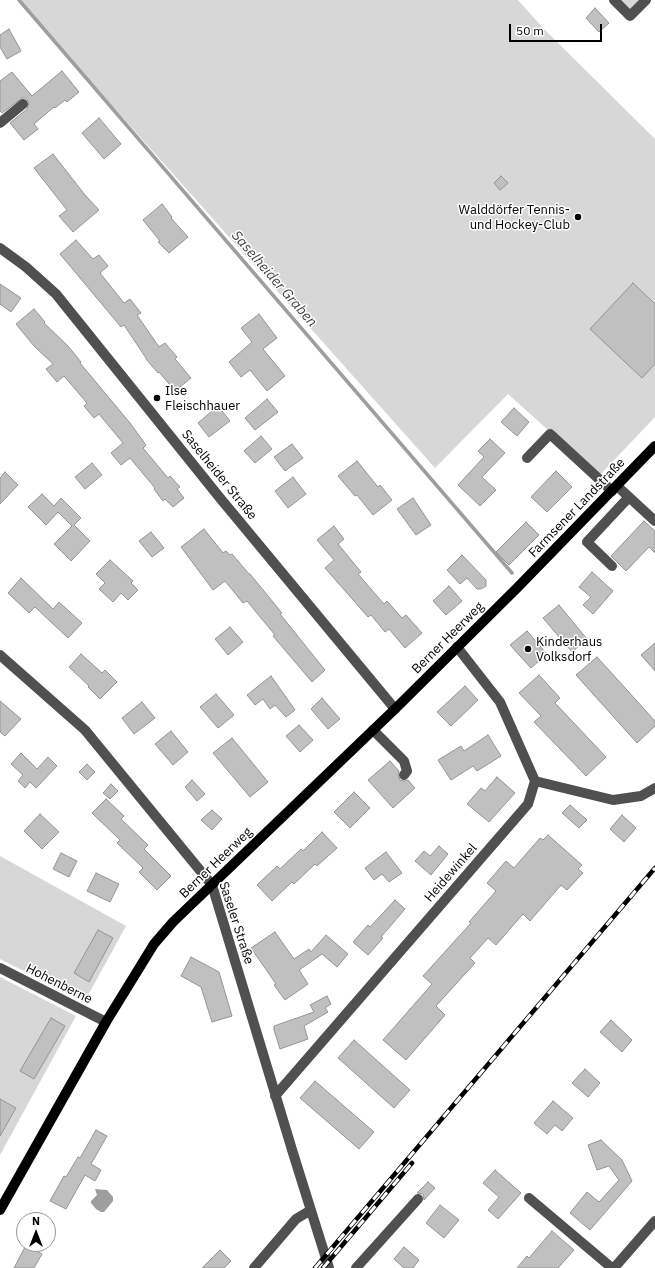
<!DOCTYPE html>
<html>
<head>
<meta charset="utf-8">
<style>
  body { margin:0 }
  #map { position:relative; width:655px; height:1268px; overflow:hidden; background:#fff; font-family:"IBM Plex Sans",sans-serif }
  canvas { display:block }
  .north { position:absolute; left:16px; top:1212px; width:40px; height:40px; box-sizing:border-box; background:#fff; border:1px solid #999; border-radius:50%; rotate:0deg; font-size:11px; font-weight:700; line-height:16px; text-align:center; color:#000 }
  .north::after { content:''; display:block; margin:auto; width:14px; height:18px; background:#000; clip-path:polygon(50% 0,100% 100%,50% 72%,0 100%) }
  .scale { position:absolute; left:509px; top:24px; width:93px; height:18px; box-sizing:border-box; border:2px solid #000; border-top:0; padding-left:5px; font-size:12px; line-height:14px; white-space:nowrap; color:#000; -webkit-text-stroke:3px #fff; paint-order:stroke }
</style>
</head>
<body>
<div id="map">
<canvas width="655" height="1268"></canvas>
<div class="north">N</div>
<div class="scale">50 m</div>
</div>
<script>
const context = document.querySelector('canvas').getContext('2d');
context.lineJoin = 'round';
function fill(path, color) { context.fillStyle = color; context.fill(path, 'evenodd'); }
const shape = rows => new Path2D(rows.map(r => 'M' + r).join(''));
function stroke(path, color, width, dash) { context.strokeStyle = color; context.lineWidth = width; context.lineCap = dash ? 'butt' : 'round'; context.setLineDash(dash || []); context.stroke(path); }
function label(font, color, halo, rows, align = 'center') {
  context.font = font + ' "IBM Plex Sans",sans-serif'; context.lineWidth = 3; context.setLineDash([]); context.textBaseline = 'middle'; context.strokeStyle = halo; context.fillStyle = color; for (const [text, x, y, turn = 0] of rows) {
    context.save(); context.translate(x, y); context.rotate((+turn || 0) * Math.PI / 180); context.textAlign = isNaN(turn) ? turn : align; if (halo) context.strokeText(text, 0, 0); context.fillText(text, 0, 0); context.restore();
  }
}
const green = shape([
  [18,0,518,0,544,29,655,139,655,417,599,476,508,394,435,468],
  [618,0,642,0,630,12],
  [0,856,126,926,86,999,82,1000,0,959],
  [0,977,76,1016,0,1155]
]);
const water = shape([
  [95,1189,107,1190,113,1197,113,1201,104,1212,101,1212,96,1209,91,1203,91,1201,97,1195]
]);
const stream = shape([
  [19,0,512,573]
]);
const building = shape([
  [595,8,609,23,599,32,586,18,595,8],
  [9,29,21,51,7,59,0,47,0,35,9,29],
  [62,71,79,92,67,102,65,100,55,108,54,107,34,124,38,129,24,140,10,123,27,109,29,103,26,98,22,98,2,113,0,111,0,81,12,72,32,96,62,71],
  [99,118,121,144,104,159,82,133,99,118],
  [53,154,85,195,99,210,73,232,59,216,67,210,34,168,53,154],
  [501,176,508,183,500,190,494,183,501,176],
  [162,204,172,217,171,218,188,237,169,253,158,242,160,241,143,220,162,204],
  [76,240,93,259,99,255,108,266,100,273,124,303,130,299,141,313,137,315,159,347,165,343,177,357,175,359,191,378,175,391,159,372,158,373,146,359,146,358,124,325,121,327,60,254,76,240],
  [633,283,655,304,655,364,642,378,590,329,633,283],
  [0,284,21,298,11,312,0,304,0,284],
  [34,309,45,322,44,323,68,346,81,362,80,363,130,423,146,445,143,448,168,478,170,476,180,487,177,489,184,498,173,507,165,499,163,501,154,489,155,488,130,458,121,465,111,453,123,443,99,414,94,418,84,406,87,403,64,376,57,382,46,369,53,364,34,346,16,324,34,309],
  [259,314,277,338,263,349,285,376,267,391,250,370,241,377,229,362,252,342,241,328,259,314],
  [267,399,278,412,255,430,245,418,267,399],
  [218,406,230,421,209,437,198,423,218,406],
  [514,408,529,422,517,436,501,422,514,408],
  [261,436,272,449,255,463,244,451,261,436],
  [490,439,505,453,482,477,496,490,480,506,458,485,484,457,478,451,490,439],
  [292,444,303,458,285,471,274,457,292,444],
  [357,461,378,487,380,485,392,500,373,515,357,495,355,496,338,476,357,461],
  [92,463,102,475,85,489,75,477,92,463],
  [556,471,572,487,547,512,531,497,556,471],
  [5,472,18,485,0,504,0,478,5,472],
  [293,477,306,494,288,508,275,491,293,477],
  [42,494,54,506,61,498,81,518,74,525,90,541,71,561,54,544,72,526,58,512,46,525,28,507,42,494],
  [413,498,431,525,416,535,397,509,413,498],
  [644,521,655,531,655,553,649,547,626,571,611,556,644,521],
  [526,522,539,535,509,565,496,552,526,522],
  [334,526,344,539,338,544,361,572,358,574,384,604,387,601,402,618,406,615,422,633,405,648,389,629,385,632,371,615,368,617,325,568,334,560,317,540,334,526],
  [204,529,223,553,226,551,230,555,232,554,249,574,250,574,282,613,280,614,325,670,312,682,273,636,275,635,247,601,243,603,225,581,213,590,181,547,204,529],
  [151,532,164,548,152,557,139,541,151,532],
  [462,555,486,580,486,586,481,589,477,589,467,578,460,584,447,570,462,555],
  [110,560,133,581,131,583,138,590,128,600,121,593,113,602,99,589,105,583,96,574,110,560],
  [592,572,613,591,593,614,583,605,591,597,579,587,592,572],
  [21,578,53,609,59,602,82,623,68,638,35,607,29,613,8,593,21,578],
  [449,586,462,601,446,615,433,601,449,586],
  [559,605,587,639,572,652,543,618,559,605],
  [230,627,243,642,228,655,215,639,230,627],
  [527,631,547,654,531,668,510,645,527,631],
  [655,643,655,671,641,655,655,643],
  [81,654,102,673,105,670,117,682,100,699,88,687,89,686,69,667,81,654],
  [597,657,655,721,655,726,637,743,576,675,597,657],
  [539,675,560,698,555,703,606,757,586,776,534,722,541,716,519,693,539,675],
  [271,676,295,710,286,717,275,705,270,709,263,699,255,705,247,695,271,676],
  [465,686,478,700,451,726,437,712,465,686],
  [216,694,234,715,218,728,200,707,216,694],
  [322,698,340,719,328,729,311,709,322,698],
  [0,701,21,719,5,736,0,732,0,701],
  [142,702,155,718,134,734,122,718,142,702],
  [299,725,313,740,300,752,286,736,299,725],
  [171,731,188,752,173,765,155,744,171,731],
  [488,735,501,756,477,771,473,766,451,780,438,760,461,746,464,751,488,735],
  [232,738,268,782,250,797,213,753,232,738],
  [21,753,37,769,48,757,57,766,36,788,30,782,25,788,18,781,23,775,11,764,21,753],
  [390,761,399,771,398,775,400,780,404,781,408,780,415,788,393,808,368,780,390,761],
  [87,764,95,772,87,780,79,772,87,764],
  [497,777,515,793,489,822,467,804,481,788,485,791,497,777],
  [192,780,205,794,197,801,185,787,192,780],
  [111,784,118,791,110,799,103,793,111,784],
  [354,792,370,808,350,828,334,812,354,792],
  [106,799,124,816,121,819,148,845,144,849,171,876,157,890,139,872,143,868,117,843,120,840,92,813,106,799],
  [570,805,587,820,579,828,562,813,570,805],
  [212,810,222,819,212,830,201,820,212,810],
  [40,814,59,832,42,849,24,831,40,814],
  [622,815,636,828,624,842,610,829,622,815],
  [322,832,337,848,317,866,315,864,294,884,292,882,272,901,257,885,277,866,280,869,301,849,303,851,322,832],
  [548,835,582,865,578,869,583,873,567,890,561,885,530,921,523,914,496,945,488,938,470,958,475,963,436,1006,445,1015,406,1060,383,1040,432,984,423,976,471,923,469,922,496,891,487,883,506,861,514,868,540,838,543,840,548,835],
  [439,846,448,854,431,875,415,861,424,851,430,856,439,846],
  [386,852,402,873,389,882,382,874,374,880,365,868,386,852],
  [61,853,77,861,69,877,53,869,61,853],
  [96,873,119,884,110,902,87,891,96,873],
  [395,900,405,909,381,937,383,938,368,955,353,942,368,925,370,927,395,900],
  [98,930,113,938,89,982,74,973,98,930],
  [275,932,294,959,309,949,311,952,326,935,348,954,337,967,322,954,299,970,308,984,285,1000,274,985,276,984,251,948,275,932],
  [191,957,219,972,232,1016,212,1022,201,987,181,976,191,957],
  [327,996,331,1004,325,1008,328,1012,304,1026,308,1039,280,1049,274,1030,274,1026,314,1012,310,1005,327,996],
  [51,1018,65,1026,34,1079,20,1071,51,1018],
  [611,1020,632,1040,622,1052,600,1032,611,1020],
  [354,1040,410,1090,394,1108,338,1058,354,1040],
  [585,1069,600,1083,588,1097,572,1083,585,1069],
  [315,1081,374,1132,359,1149,300,1098,315,1081],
  [0,1099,16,1108,0,1136,0,1099],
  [553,1101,573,1118,562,1131,555,1125,547,1134,534,1123,553,1101],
  [96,1130,107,1136,91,1164,101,1170,95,1181,85,1175,66,1209,50,1201,64,1176,66,1177,78,1157,80,1158,96,1130],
  [601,1140,622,1160,632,1181,590,1230,570,1213,587,1192,599,1202,619,1180,609,1166,597,1170,588,1145,601,1140],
  [495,1170,521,1193,498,1219,488,1210,499,1197,483,1183,495,1170],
  [428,1182,435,1188,424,1200,423,1194,417,1193,428,1182],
  [440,1205,459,1220,444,1238,426,1223,440,1205],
  [552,1231,574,1250,558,1268,517,1268,527,1256,529,1258,552,1231],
  [26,1245,42,1254,34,1268,14,1268,26,1245],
  [404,1247,419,1260,413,1268,404,1268,394,1259,404,1247],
  [220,1250,231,1261,224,1268,202,1268,220,1250]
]);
const minor = shape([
  [614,0,630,16,646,0],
  [0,123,23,104],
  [0,248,26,267,56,294,220,498,395,709],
  [527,458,550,434,612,491],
  [617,486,655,521],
  [612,566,587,542,629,497],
  [0,655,85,730,212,885,293,1153,329,1268],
  [373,730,404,761,407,771,404,775],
  [535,781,613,800,641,796,655,788],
  [0,968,106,1022],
  [275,1096,528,804,535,781,500,702,457,647],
  [529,1198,612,1268],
  [254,1268,296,1219,311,1210],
  [356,1268,418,1199],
  [614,1268,655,1221]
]);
const major = shape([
  [0,1210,106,1022,154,944,173,922,395,709,517,588,655,446]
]);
const rail = shape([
  [315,1268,655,868],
  [323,1268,412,1163]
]);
const markers = [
  [578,217,4,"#000"],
  [157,398,4,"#000"],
  [528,649,4,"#000"]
];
const poiNames = [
  ["Walddörfer Tennis-",570,210,"right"],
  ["und Hockey-Club",570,225,"right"],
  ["Ilse",165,391],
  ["Fleischhauer",165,406],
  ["Kinderhaus",536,642],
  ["Volksdorf",536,657]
];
const streetNames = [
  ["Saselheider Straße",219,475,51],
  ["Farmsener Landstraße",577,508,-46],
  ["Berner Heerweg",448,638,-45],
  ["Berner Heerweg",216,863,-44],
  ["Heidewinkel",451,873,-49],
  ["Saseler Straße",236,923,72],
  ["Hohenberne",59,984,27]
];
const waterNames = [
  ["Saselheider Graben",274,279,49]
];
fill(green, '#d7d7d7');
fill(water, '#9e9e9e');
stroke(stream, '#9e9e9e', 3.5);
fill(building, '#c0c0c0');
stroke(building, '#949494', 1);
stroke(minor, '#505050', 10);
stroke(major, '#000', 10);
stroke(rail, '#000', 4.5);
stroke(rail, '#fff', 3, [9]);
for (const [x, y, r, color] of markers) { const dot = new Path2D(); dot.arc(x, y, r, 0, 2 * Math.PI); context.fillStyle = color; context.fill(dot); stroke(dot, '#fff', 1.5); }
label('13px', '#000', '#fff', poiNames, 'left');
label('13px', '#000', '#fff', streetNames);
label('italic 14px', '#3f3f3f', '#fff', waterNames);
</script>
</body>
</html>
